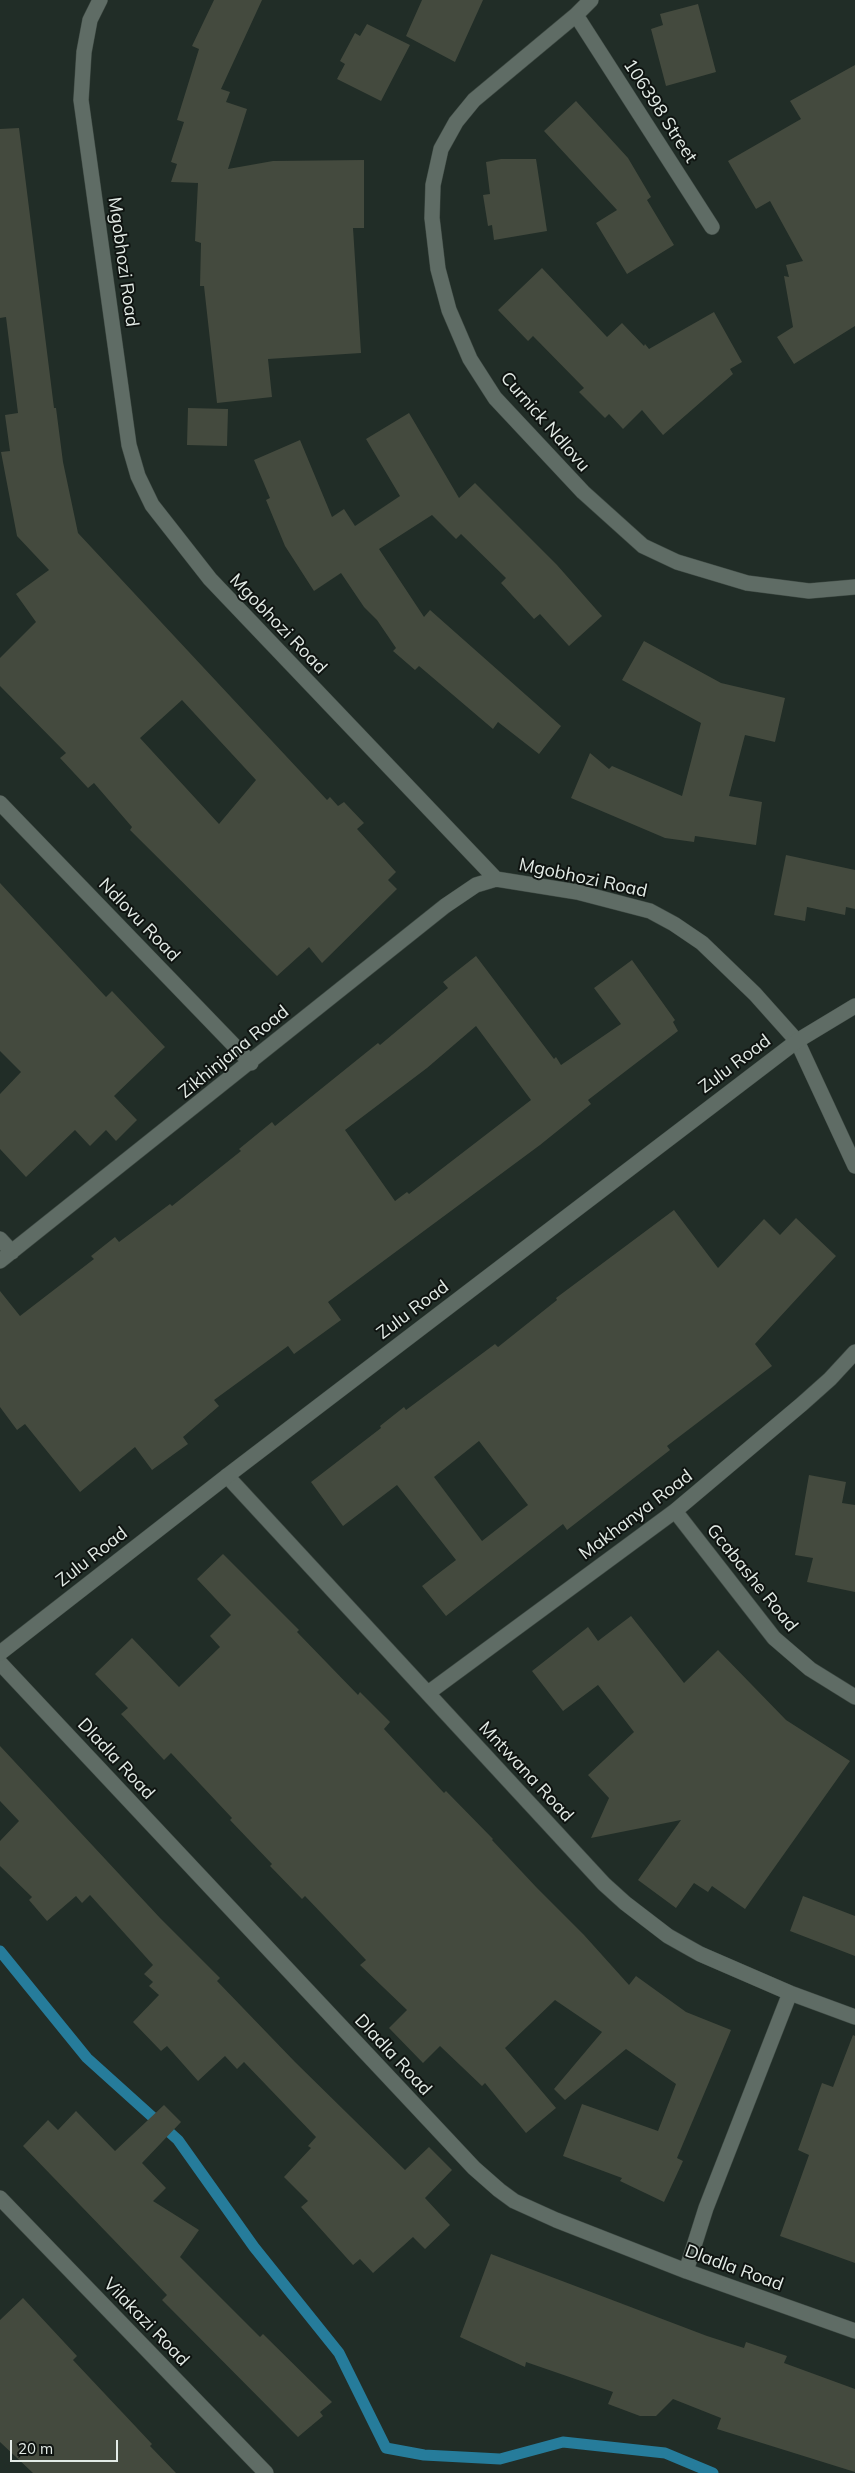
<!DOCTYPE html>
<html>
<head>
<meta charset="utf-8">
<style>
  body { margin:0 }
  #map { position:relative; width:855px; height:2473px; overflow:hidden; background:#212d27; font-family:Mulish,sans-serif }
  canvas { display:block }
  .scale { position:absolute; left:10px; top:2440px; width:108px; height:22px; box-sizing:border-box; border:2px solid #e3ebe6; border-top:0; padding-left:6px; font-size:15px; line-height:18px; white-space:nowrap; color:#e3ebe6; -webkit-text-stroke:4px #0f1411; paint-order:stroke }
</style>
</head>
<body>
<div id="map">
<canvas width="855" height="2473"></canvas>
<div class="scale">20 m</div>
</div>
<script>
const context = document.querySelector('canvas').getContext('2d');
context.lineJoin = 'round';
const shape = rows => new Path2D(rows.map(r => 'M' + r).join(''));
function stroke(path, color, width, dash) { context.strokeStyle = color; context.lineWidth = width; context.lineCap = dash ? 'butt' : 'round'; context.setLineDash(dash || []); context.stroke(path); }
function fill(path, color) { context.fillStyle = color; context.fill(path, 'evenodd'); }
function label(font, color, halo, rows, align = 'center') {
  context.font = font + ' Mulish,sans-serif'; context.lineWidth = 4; context.setLineDash([]); context.textBaseline = 'middle'; context.strokeStyle = halo; context.fillStyle = color; for (const [text, x, y, turn = 0] of rows) {
    context.save(); context.translate(x, y); context.rotate((+turn || 0) * Math.PI / 180); context.textAlign = isNaN(turn) ? turn : align; if (halo) context.strokeText(text, 0, 0); context.fillText(text, 0, 0); context.restore();
  }
}
const stream = shape([
  [0,1951,87,2058,178,2140,254,2247,339,2353,386,2448,424,2455,500,2459,563,2442,665,2453,713,2473]
]);
const building = shape([
  [214,0,262,0,221,89,230,92,226,102,247,109,228,169,273,161,364,160,364,228,353,228,361,353,268,359,272,397,217,403,204,286,200,286,201,243,195,241,198,183,171,182,177,164,171,162,184,122,177,120,199,49,192,46],
  [422,0,483,0,455,62,406,36],
  [698,4,716,72,666,86,651,29,663,25,660,14],
  [367,24,410,45,381,101,337,79,345,64,340,61,355,33,360,36],
  [855,65,855,326,794,364,777,337,793,327,784,276,789,277,786,265,803,261,770,201,756,209,728,161,801,119,790,101],
  [576,101,628,158,651,197,647,200,674,245,627,274,596,223,617,210,544,131],
  [19,128,54,408,56,408,63,462,78,533,327,800,330,797,338,806,344,802,364,823,357,829,396,872,388,880,397,889,322,963,309,947,277,976,130,830,132,827,94,783,88,788,60,758,66,753,0,686,0,658,36,622,16,594,49,570,17,536,1,452,10,451,5,415,18,413,6,317,0,318,0,129],
  [182,700,256,780,219,824,140,738],
  [501,159,536,159,547,231,494,240,492,225,488,226,483,195,490,194,486,162],
  [542,268,607,337,622,323,644,346,645,344,649,349,714,312,742,362,730,369,733,374,663,435,642,410,623,429,609,414,605,418,579,392,584,388,533,336,528,341,498,310],
  [188,408,228,409,227,446,187,445],
  [409,413,459,498,475,483,557,565,602,616,569,646,540,614,534,619,501,583,506,578,461,534,456,539,432,515,379,549,424,617,430,610,561,726,539,754,498,722,493,729,419,666,415,670,393,651,396,648,377,620,364,607,341,573,314,591,285,546,266,500,270,498,254,460,300,440,332,517,344,509,355,526,400,496,366,439],
  [644,641,721,683,785,698,775,742,745,735,729,796,762,802,756,845,695,836,694,842,665,838,571,798,590,753,609,769,612,766,682,796,701,723,622,680],
  [786,855,855,870,855,909,846,907,845,915,807,907,805,921,774,915],
  [0,883,106,997,112,991,165,1047,114,1096,137,1120,116,1141,106,1130,90,1146,75,1130,26,1177,0,1149,0,1094,21,1072,0,1051],
  [476,956,554,1059,556,1057,561,1065,621,1024,594,988,632,960,675,1020,673,1022,678,1031,588,1100,591,1104,540,1145,328,1302,341,1320,294,1354,288,1346,214,1400,219,1406,183,1437,188,1444,152,1470,135,1447,80,1492,25,1424,17,1430,0,1407,0,1291,20,1316,94,1259,91,1256,115,1237,119,1242,170,1204,172,1206,241,1151,239,1149,272,1122,275,1126,378,1043,380,1045,448,988,443,982],
  [476,1026,531,1100,409,1194,407,1192,395,1201,345,1130,427,1068],
  [674,1210,718,1268,764,1219,780,1235,796,1218,836,1256,755,1344,772,1366,667,1446,670,1450,567,1530,563,1524,446,1616,422,1586,456,1560,397,1485,343,1526,311,1482,381,1428,380,1426,404,1407,406,1410,495,1344,498,1347,557,1300,556,1298],
  [479,1441,528,1505,482,1541,434,1477],
  [809,1475,846,1482,842,1503,855,1505,855,1592,807,1582,813,1558,795,1555],
  [223,1554,299,1630,297,1632,358,1695,360,1692,390,1722,384,1729,444,1793,446,1791,493,1839,492,1840,537,1888,584,1935,629,1985,636,1976,686,2012,731,2030,677,2158,683,2161,664,2202,620,2181,622,2178,563,2156,582,2104,658,2131,676,2084,626,2049,565,2100,554,2089,602,2032,555,2000,505,2048,556,2108,526,2133,485,2083,482,2086,440,2046,423,2063,389,2028,407,2010,360,1965,366,1960,305,1896,302,1899,270,1866,272,1864,230,1820,232,1818,171,1753,164,1760,121,1714,128,1708,95,1674,132,1638,179,1687,220,1647,210,1636,231,1615,197,1579],
  [631,1616,684,1683,718,1650,786,1720,850,1761,745,1909,712,1886,708,1892,694,1883,676,1908,638,1880,681,1820,591,1838,609,1798,588,1775,634,1732,598,1685,563,1711,532,1671,588,1627,598,1641],
  [0,1746,160,1918,220,1978,217,1981,295,2062,405,2170,429,2147,452,2170,425,2198,450,2225,425,2249,413,2237,373,2273,360,2259,353,2265,301,2207,308,2201,284,2177,311,2148,308,2146,316,2137,244,2062,237,2069,225,2056,198,2081,167,2046,161,2051,133,2022,159,1995,149,1986,153,1982,144,1974,153,1965,90,1895,82,1903,76,1896,47,1921,29,1900,32,1897,0,1866,0,1841,19,1821,0,1801],
  [803,1896,855,1916,855,1956,790,1931],
  [853,2035,855,2036,855,2263,780,2236,809,2155,798,2150,822,2083,833,2087],
  [164,2105,181,2122,142,2163,166,2188,153,2201,199,2230,180,2257,260,2337,263,2334,332,2402,320,2412,323,2416,298,2437,162,2300,167,2295,23,2146,48,2120,58,2130,76,2111,115,2151],
  [491,2254,707,2336,744,2348,746,2342,787,2356,784,2363,855,2389,855,2472,717,2429,721,2418,673,2399,656,2416,640,2416,608,2404,613,2392,526,2362,525,2367,460,2337],
  [23,2298,77,2356,73,2360,152,2444,150,2446,176,2473,33,2473,0,2442,0,2320]
]);
const minor = shape([
  [100,0,90,20,84,52,81,100,129,445,138,476,152,505,210,579,496,879,577,892,650,911,674,924,702,943,755,994,797,1041,855,1166],
  [591,0,576,15,474,100,456,122,441,149,433,185,432,218,438,269,449,310,470,359,495,398,583,492,643,546,677,562,747,583,809,591,855,587],
  [576,15,712,227],
  [0,803,251,1063],
  [0,1239,12,1252],
  [0,1261,445,906,476,885,496,879],
  [227,1476,604,1884,625,1903,668,1936,700,1954,790,1993,855,2017],
  [675,1511,774,1638,810,1669,855,1697],
  [0,1663,474,2168,499,2190,514,2201,556,2220,686,2271,855,2331],
  [428,1693,675,1511,802,1404,830,1379,855,1352],
  [0,2198,266,2473],
  [686,2271,706,2208,790,1993]
]);
const tertiary = shape([
  [0,1653,227,1476,797,1041,855,1006]
]);
const streetNames = [
  ["106398 Street",660,111,57],
  ["Mgobhozi Road",123,262,82],
  ["Curnick Ndlovu",545,422,49],
  ["Mgobhozi Road",278,624,46],
  ["Mgobhozi Road",583,878,12],
  ["Ndlovu Road",139,920,46],
  ["Zikhinjana Road",234,1052,-39],
  ["Zulu Road",735,1064,-37],
  ["Zulu Road",413,1310,-37],
  ["Makhanya Road",636,1515,-37],
  ["Zulu Road",92,1557,-38],
  ["Gcabashe Road",752,1578,51],
  ["Dladla Road",116,1759,47],
  ["Mntwana Road",526,1772,47],
  ["Dladla Road",393,2055,47],
  ["Dladla Road",734,2268,20],
  ["Vilakazi Road",146,2322,46]
];
stroke(stream, '#267c9b', 11);
fill(building, '#444a3e');
stroke(minor, '#3e4943', 16);
stroke(tertiary, '#3e4943', 16);
stroke(minor, '#5f6c65', 15);
stroke(tertiary, '#5f6c65', 15);
label('18px', '#e3ebe6', '#0f1411', streetNames);
</script>
</body>
</html>
